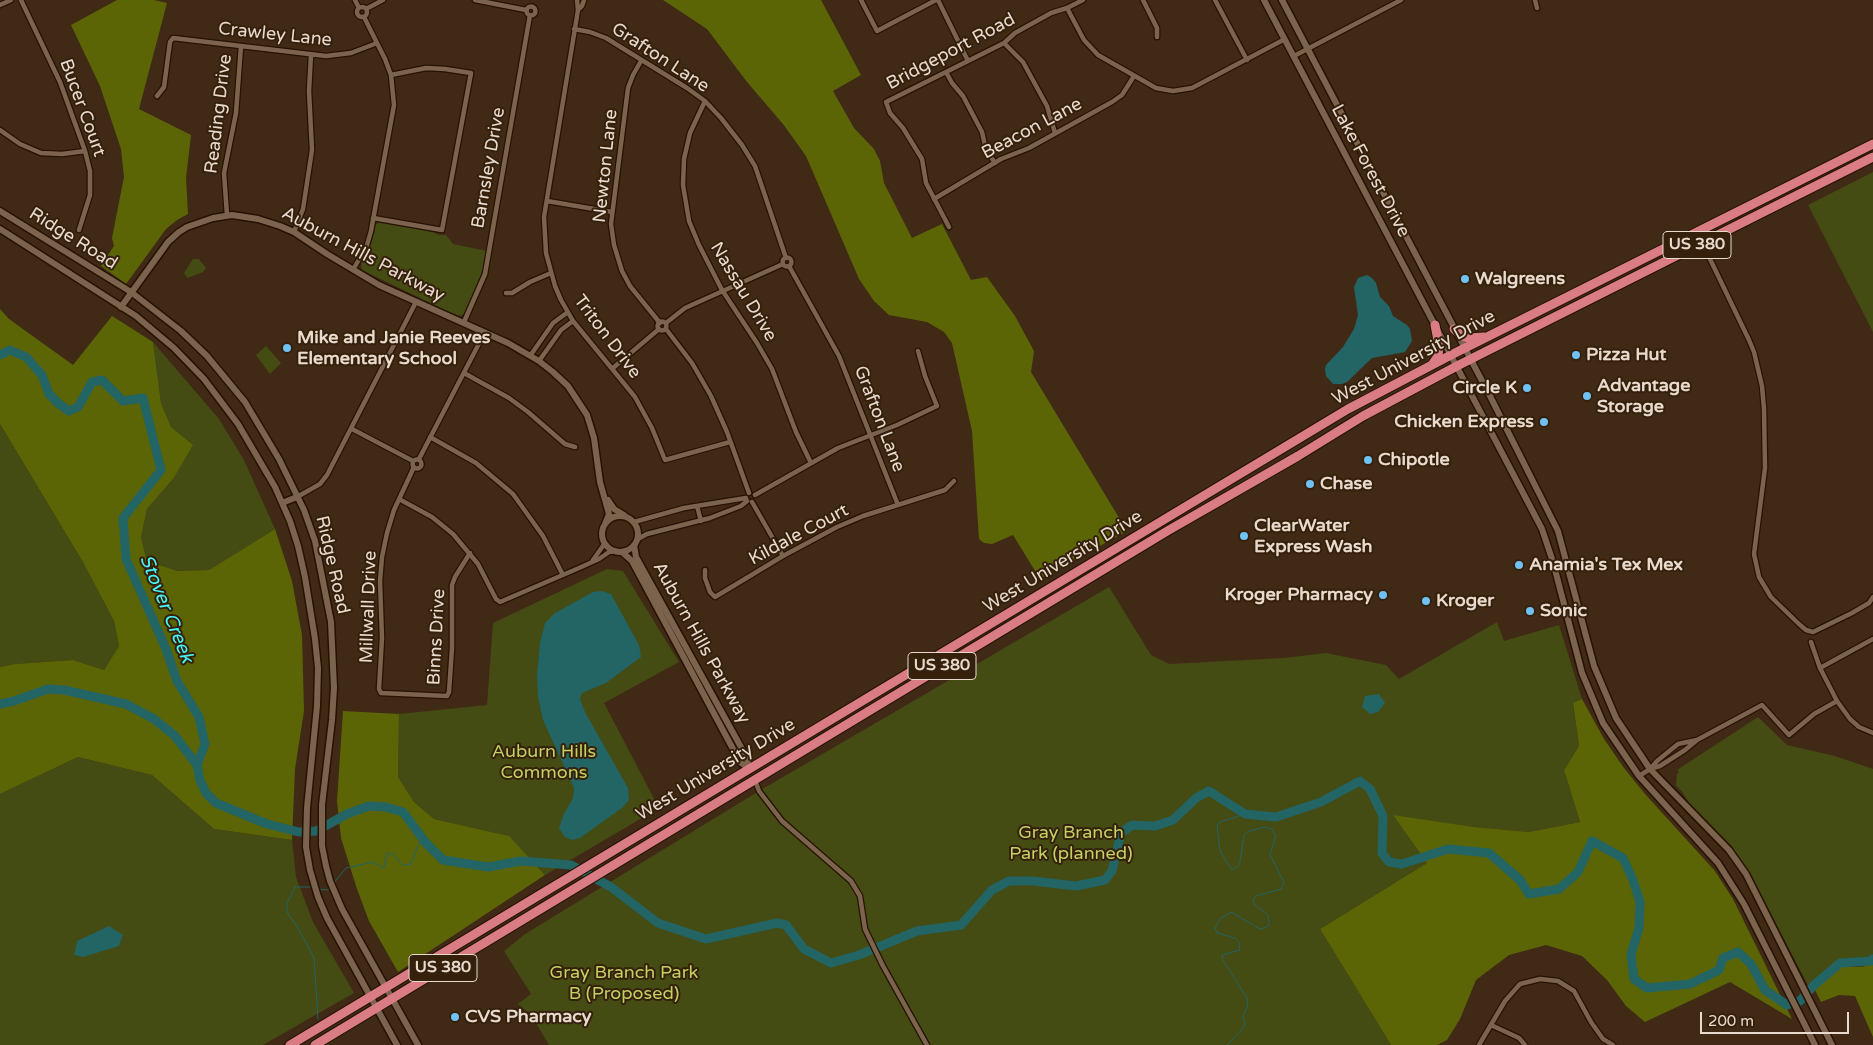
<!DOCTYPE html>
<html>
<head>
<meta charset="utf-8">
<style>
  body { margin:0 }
  #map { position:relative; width:1873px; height:1045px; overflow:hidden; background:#402a16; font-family:"Varela Round",sans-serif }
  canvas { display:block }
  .scale { position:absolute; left:1700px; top:1012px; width:149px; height:22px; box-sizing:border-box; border:2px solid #e9dace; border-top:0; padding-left:6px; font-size:15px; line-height:18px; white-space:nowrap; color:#e9dace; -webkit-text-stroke:4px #35200c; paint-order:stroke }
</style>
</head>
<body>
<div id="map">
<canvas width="1873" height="1045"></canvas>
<div class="scale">200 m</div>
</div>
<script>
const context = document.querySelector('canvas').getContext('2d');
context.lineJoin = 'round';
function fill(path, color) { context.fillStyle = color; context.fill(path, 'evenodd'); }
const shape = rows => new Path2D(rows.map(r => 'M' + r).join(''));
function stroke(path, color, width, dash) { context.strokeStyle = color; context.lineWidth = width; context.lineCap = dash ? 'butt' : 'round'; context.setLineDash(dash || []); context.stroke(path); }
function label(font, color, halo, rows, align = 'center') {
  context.font = font + ' "Varela Round",sans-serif'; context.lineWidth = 4; context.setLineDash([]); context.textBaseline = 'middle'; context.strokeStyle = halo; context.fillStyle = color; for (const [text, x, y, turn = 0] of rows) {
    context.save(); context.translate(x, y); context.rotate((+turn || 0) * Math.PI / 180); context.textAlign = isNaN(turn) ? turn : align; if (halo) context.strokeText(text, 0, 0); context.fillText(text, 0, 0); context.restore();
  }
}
const green = shape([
  [1873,172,1873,332,1808,205],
  [380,222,430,231,439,235,446,235,453,244,487,251,483,269,478,285,464,314,459,316,447,311,362,270,361,262,372,237,375,225],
  [193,259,199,259,206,268,203,272,187,278,184,273],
  [153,342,219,419,244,460,275,529,209,570,178,571,147,561,141,537,147,509,173,479,171,427,161,403],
  [266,346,281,363,270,374,256,355],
  [0,424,84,564,114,621,119,646,104,670,73,660,16,664,0,667],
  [607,569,623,571,679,662,604,703,659,808,545,875,508,836,434,819,414,802,398,777,399,714,487,705,493,623],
  [1109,587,1151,655,1169,664,1284,658,1326,653,1386,665,1399,679,1497,622,1504,641,1559,625,1582,699,1573,704,1579,746,1564,770,1580,822,1529,832,1474,827,1394,816,1427,863,1320,929,1391,1045,549,1045,531,1015,518,1004,531,994,504,951,525,934,759,791],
  [1758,717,1787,745,1835,756,1873,769,1873,955,1864,967,1848,964,1832,966,1811,991,1759,891,1743,865,1692,808,1683,793,1676,785,1677,774,1679,772,1677,770],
  [78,757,152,775,214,829,292,840,296,877,313,922,354,993,263,1045,0,1045,0,794]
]);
const forest = shape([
  [117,0,154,0,167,3,139,109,191,135,186,178,188,214,177,220,166,229,126,284,101,266,114,246,112,238,124,177,121,149,100,86,71,25],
  [663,0,821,0,861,75,833,91,854,128,874,149,880,161,884,183,912,238,942,224,971,280,987,277,1015,316,1034,351,1031,372,1127,531,1040,579,1013,535,992,544,984,543,979,539,972,431,952,343,944,332,927,322,889,315,874,301,859,279,806,156,783,124,747,82,707,29],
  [0,309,9,319,73,365,112,316,153,342,161,403,171,427,193,445,173,479,147,509,141,537,147,561,178,571,209,570,275,529,292,581,302,635,304,711,295,769,292,840,214,829,152,775,78,757,0,794,0,667,15,664,73,660,104,670,119,646,114,621,84,564,0,424],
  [1582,699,1604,739,1624,768,1645,794,1715,871,1733,899,1792,1019,1730,982,1645,1022,1626,1006,1607,980,1582,956,1546,945,1509,955,1476,980,1460,1019,1447,1040,1437,1045,1391,1045,1320,929,1427,863,1393,815,1474,827,1529,832,1580,822,1564,770,1579,746,1573,703],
  [343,711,399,714,398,777,414,802,434,819,509,836,545,875,398,972,369,921,357,889,341,838,337,801],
  [1873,955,1873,1037,1855,996,1839,995,1821,1002,1813,986,1832,966,1864,967]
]);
const water = shape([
  [1367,275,1372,278,1376,283,1380,297,1389,306,1393,316,1407,325,1410,329,1412,341,1405,352,1372,358,1347,382,1342,384,1333,384,1326,376,1325,369,1326,365,1343,347,1354,329,1358,315,1354,287,1358,278],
  [602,591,611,594,639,645,641,657,606,683,582,693,580,699,585,712,628,788,629,800,622,808,580,838,572,840,565,837,559,828,563,816,573,798,574,788,543,720,538,697,537,675,540,643,545,623,555,613,593,592],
  [1379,694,1385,703,1378,712,1370,714,1362,707,1365,696],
  [109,926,123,935,119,946,83,957,74,955,77,941]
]);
const stream = shape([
  [333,884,346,868,373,862,384,868,387,853,393,854,403,865,411,864,419,843,426,843],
  [313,887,295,887,287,903,287,912,298,928,314,958,318,1019],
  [319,889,328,890,329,889],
  [1227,1045,1245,1026,1243,1016,1248,1005,1247,998,1223,960,1222,955,1240,950,1239,942,1235,938,1217,933,1215,928,1220,919,1231,912,1260,929,1267,927,1269,924,1268,915,1254,904,1253,900,1256,896,1281,889,1284,883,1270,854,1276,836,1272,829,1265,827,1249,831,1244,835,1240,862,1238,866,1232,870,1220,851,1217,825,1220,822,1245,814]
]);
const river = shape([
  [0,355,10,350,26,357,42,375,49,394,59,404,69,411,78,407,92,382,102,380,123,401,143,398,161,470,123,518,126,559,166,649,177,681,199,717,205,744,197,765],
  [0,704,14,701,48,689,64,690,126,704,154,719,175,736,197,765,200,780,206,793,216,803,267,824,299,832,316,831,347,814,369,806,385,807,403,812,426,843,443,860,488,867,521,861,571,865,611,887,658,923,706,939,777,923,786,925,804,949,831,963,859,955,917,931,961,925,992,890,1009,881,1033,881,1076,886,1105,880,1112,871,1121,833,1132,825,1155,826,1173,820,1196,798,1209,791,1245,814,1276,817,1321,802,1360,781,1370,789,1383,816,1382,853,1389,862,1402,864,1448,849,1489,853,1520,880,1529,894,1559,889,1578,872,1592,841,1623,858,1633,880,1640,902,1639,928,1631,954,1634,979,1647,988,1690,984,1719,970,1723,958,1738,952,1751,964,1765,990,1787,1005,1800,1001,1813,986,1840,963,1871,961,1873,959]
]);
const street = shape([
  [21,0,60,82,85,151,90,171,90,195,79,230],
  [355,0,359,8],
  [475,0,526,10],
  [577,0,578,10,582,6,584,0],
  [861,0,877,31,936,0],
  [938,0,968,61],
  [1143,0,1157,28,1157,37],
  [1215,0,1247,60],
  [1535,0,1537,8],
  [0,5,11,0],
  '526.5 11a4.5 4.5 0 1 1 9 0a4.5 4.5 0 1 1-9 0Z',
  '357 12a5 5 0 1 1 10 0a5 5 0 1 1-10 0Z',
  [1067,8,1084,40,1098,55,1156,88,1173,91,1192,88,1285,39],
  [366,9,383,0],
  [578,10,544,217,546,253,555,286,561,300,573,321,635,397,652,428,665,460,730,442],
  [574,29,590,32,606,38,687,88,705,101,721,118,742,145,755,166,786,258],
  [1004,43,1023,62,1047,106,1055,133],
  [1294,56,1401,0],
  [641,61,633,75,628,88,611,224,614,245,622,271,630,286,660,323],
  [946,72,952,83,963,96,982,132,986,150,995,163],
  [157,96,164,87,170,42,173,38,326,56,351,53,377,43],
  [705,101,690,133,684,159,683,185,689,221,699,245,722,290,757,343,772,369,796,432,811,463],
  [0,130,20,144,41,153,62,154,85,151],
  [934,199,1001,159,1029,148,1112,102,1122,95,1134,76],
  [547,201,612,212],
  [227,215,224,173,236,113,241,46],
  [373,218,442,230,471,73,445,69,426,68,391,75],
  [949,227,926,183,922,159,903,128,890,113,886,102,1004,43,1015,33,1051,13,1067,8,1083,0],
  [294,232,303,209,312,150,309,91,311,55],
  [1697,232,1749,340,1754,352,1762,386,1764,409,1765,468,1754,554,1759,577,1771,597,1800,625,1806,630,1813,632,1852,613,1869,603,1873,597],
  '782.5 262a4.5 4.5 0 1 1 9 0a4.5 4.5 0 1 1-9 0Z',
  [789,266,839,356,898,505],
  [353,270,367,245,371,231,394,105,391,75,385,59,364,17],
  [506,293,512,293,530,282,551,273],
  '657.5 326a4.5 4.5 0 1 1 9 0a4.5 4.5 0 1 1-9 0Z',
  [464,322,485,274,530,15],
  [666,323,685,308,783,264],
  [666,329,692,363,711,396,727,432,749,493],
  [530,356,553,323,568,312],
  [539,361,561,330,573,321],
  [613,368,659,329],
  [464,373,509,398,528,412,565,444,575,447],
  [352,429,413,461],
  [430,437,476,463,513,494,543,536,563,575],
  [419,459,485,332],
  '412.5 464a4.5 4.5 0 1 1 9 0a4.5 4.5 0 1 1-9 0Z',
  [414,467,394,510,387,533,382,557,380,581,382,638,379,689,381,693,447,696,449,692,452,648,452,585,455,577,470,553],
  [755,495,838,448,897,425,937,406,925,376,918,351],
  [297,497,320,484,327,475,416,302],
  [399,499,432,517,453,534,478,564,496,599,500,602,579,568,599,559,609,552,615,551],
  [752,502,783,556],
  [697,506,701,521],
  [634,522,684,508,746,498],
  [638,539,647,534,710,518,741,506,747,501],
  [593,560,605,543],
  [705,570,705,578,710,592,715,597,783,556,837,527,863,516,945,490,954,481],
  [1811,642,1820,668,1837,701,1850,719,1859,727,1873,733],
  [1820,668,1873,639],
  [1650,769,1657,761,1678,744,1697,740,1762,705,1789,735,1814,714,1837,701],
  [1639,776,1650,769,1660,766,1685,750,1696,741],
  [755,780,759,791,782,821,851,881,860,896,865,929,883,966,927,1045],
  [1491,1025,1519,1038,1525,1045],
  [1479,1045,1505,1001,1520,984,1540,979,1558,981,1574,991,1591,1022,1603,1039,1613,1045]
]);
const secondary = shape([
  [1264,0,1542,529,1553,562,1582,673,1603,723,1639,776,1718,863,1744,904,1815,1045],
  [1282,0,1490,396,1558,531,1594,666,1616,718,1650,769,1729,850,1746,874,1832,1045],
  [0,211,131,292,181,331,207,356,245,402,279,459,304,510,315,541,331,622,334,688,332,720,322,805,322,846,326,866,330,881,342,909,418,1045],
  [0,229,136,316,174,348,204,379,238,424,275,487,290,521,298,546,305,577,315,639,318,668,317,706,307,808,306,847,310,870,318,897,327,918,397,1045],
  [121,307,168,242,179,232,187,227,213,218,232,215,258,219,280,226,294,232,327,254,379,285,508,343,539,361,553,372,568,386,587,415,594,438,600,482,609,514,605,524],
  [608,500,614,509,624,515],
  [282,503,297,497],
  '602 534a18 18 0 1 1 36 0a18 18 0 1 1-36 0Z',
  [634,545,636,557,747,758,749,769],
  [622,552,632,561,740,762,749,769]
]);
const highway = shape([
  [1454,329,1462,336,1468,338,1484,337],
  [1432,365,1438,356,1439,346,1435,325],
  [290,1045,1348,409,1451,355,1873,144],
  [315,1045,1169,530,1298,456,1363,416,1457,366,1873,157]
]);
const markers = [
  [1465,279,5,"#70c1f4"],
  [287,348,5,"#70c1f4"],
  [1576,355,5,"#70c1f4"],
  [1527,388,5,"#70c1f4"],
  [1587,396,5,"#70c1f4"],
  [1544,422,5,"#70c1f4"],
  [1368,460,5,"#70c1f4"],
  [1310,484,5,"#70c1f4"],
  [1244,536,5,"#70c1f4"],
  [1519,565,5,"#70c1f4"],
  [1383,595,5,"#70c1f4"],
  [1426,601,5,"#70c1f4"],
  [1530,611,5,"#70c1f4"],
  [455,1017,5,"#70c1f4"]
];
const shields = [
  [1697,245,68],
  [942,666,68],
  [443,968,68]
];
const shieldNames = [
  ["US 380",1697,245],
  ["US 380",942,666],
  ["US 380",443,968]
];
const streetNames = [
  ["Crawley Lane",275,35,6],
  ["Bridgeport Road",951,52,-28],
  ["Grafton Lane",660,58,33],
  ["Bucer Court",82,108,70],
  ["Reading Drive",219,114,-83],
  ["Beacon Lane",1032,129,-28],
  ["Newton Lane",606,166,-84],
  ["Barnsley Drive",489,168,-80],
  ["Lake Forest Drive",1370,171,62],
  ["Ridge Road",73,239,32],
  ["Auburn Hills Parkway",363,255,28],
  ["Nassau Drive",743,292,59],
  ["Triton Drive",607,337,53],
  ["West University Drive",1414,358,-28],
  ["Grafton Lane",879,419,69],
  ["Kildale Court",799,535,-28],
  ["West University Drive",1063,562,-31],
  ["Ridge Road",332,565,77],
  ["Millwall Drive",369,607,-88],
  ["Binns Drive",437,637,-87],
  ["Auburn Hills Parkway",701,643,61],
  ["West University Drive",716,770,-31]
];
const poiNames = [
  ["Walgreens",1475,279],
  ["Mike and Janie Reeves",297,338],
  ["Elementary School",297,359],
  ["Pizza Hut",1586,355],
  ["Advantage",1597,386],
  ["Storage",1597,407],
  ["Circle K",1517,388,"right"],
  ["Chicken Express",1534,422,"right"],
  ["Chipotle",1378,460],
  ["Chase",1320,484],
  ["ClearWater",1254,526],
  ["Express Wash",1254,547],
  ["Anamia's Tex Mex",1529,565],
  ["Kroger Pharmacy",1373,595,"right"],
  ["Kroger",1436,601],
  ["Sonic",1540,611],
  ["CVS Pharmacy",465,1017]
];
const parkNames = [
  ["Auburn Hills",544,752],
  ["Commons",544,773],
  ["Gray Branch",1071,833],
  ["Park (planned)",1071,854],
  ["Gray Branch Park",624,973],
  ["B (Proposed)",624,994]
];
const waterNames = [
  ["Stover Creek",166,609,68]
];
fill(green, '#444b13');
fill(forest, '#5b6506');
fill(water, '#236464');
stroke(stream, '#236464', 1);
stroke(river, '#236464', 9);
stroke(street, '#261201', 7);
stroke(secondary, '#261201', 9);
stroke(highway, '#261201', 11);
stroke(street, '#7c634e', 4.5);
stroke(secondary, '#7c634e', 6);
stroke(highway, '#d97c83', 9);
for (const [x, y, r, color] of markers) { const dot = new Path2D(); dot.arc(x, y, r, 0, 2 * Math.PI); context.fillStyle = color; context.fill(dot); stroke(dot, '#35200c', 2); }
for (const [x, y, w] of shields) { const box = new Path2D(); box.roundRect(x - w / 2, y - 13.5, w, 27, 4); context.fillStyle = '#35200c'; context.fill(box); stroke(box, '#e9dace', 1); }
label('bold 16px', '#e9dace', null, shieldNames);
label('18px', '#e9dace', '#35200c', streetNames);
label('bold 18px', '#e9dace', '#35200c', poiNames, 'left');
label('18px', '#c1d262', '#35200c', parkNames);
label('italic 19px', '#45f7f7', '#35200c', waterNames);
</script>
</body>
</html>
